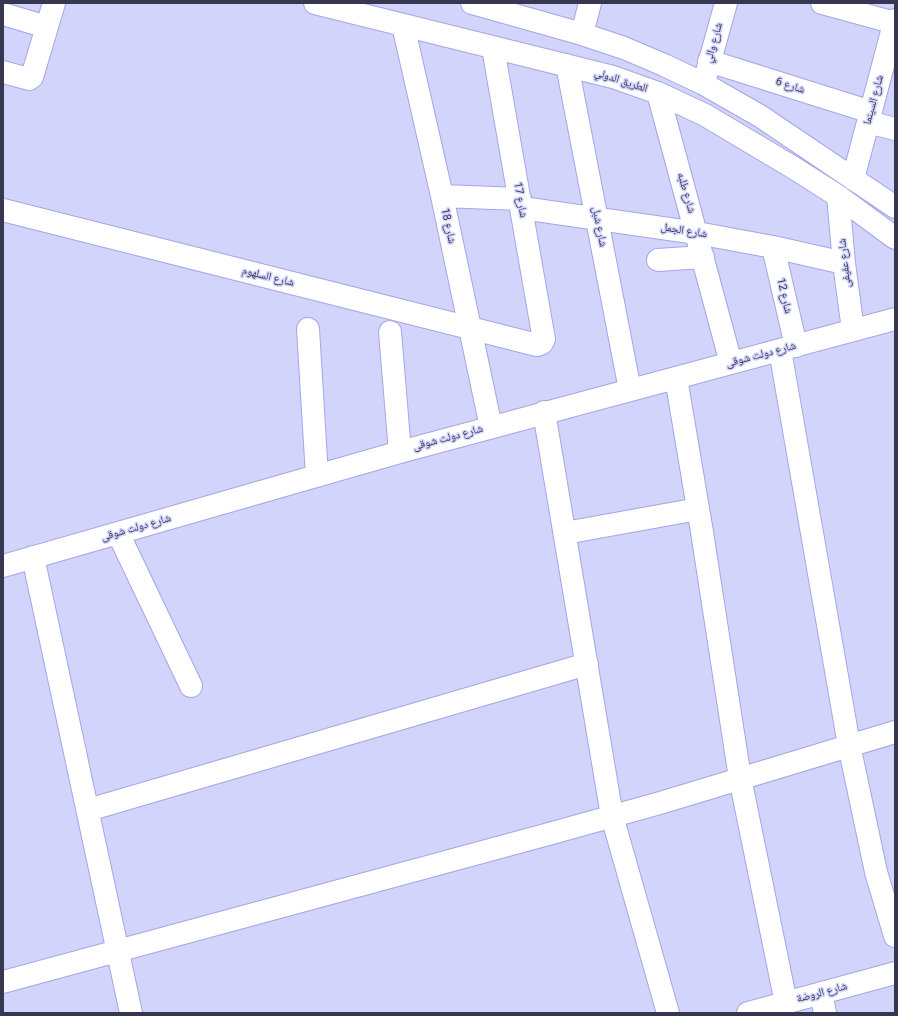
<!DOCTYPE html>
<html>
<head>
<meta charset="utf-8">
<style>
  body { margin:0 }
  #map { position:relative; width:898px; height:1016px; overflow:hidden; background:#d2d4fc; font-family:Roboto,sans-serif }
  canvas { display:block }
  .frame { position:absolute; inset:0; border:4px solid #373751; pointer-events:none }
</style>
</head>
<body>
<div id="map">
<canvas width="898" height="1016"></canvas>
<div class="frame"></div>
</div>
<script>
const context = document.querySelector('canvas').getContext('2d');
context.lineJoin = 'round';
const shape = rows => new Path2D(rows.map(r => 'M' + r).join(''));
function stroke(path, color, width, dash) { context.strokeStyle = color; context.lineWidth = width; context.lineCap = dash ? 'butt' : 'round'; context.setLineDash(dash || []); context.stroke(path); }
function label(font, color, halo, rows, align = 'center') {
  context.font = font + ' Roboto,"Noto Naskh Arabic",sans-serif'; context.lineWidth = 3; context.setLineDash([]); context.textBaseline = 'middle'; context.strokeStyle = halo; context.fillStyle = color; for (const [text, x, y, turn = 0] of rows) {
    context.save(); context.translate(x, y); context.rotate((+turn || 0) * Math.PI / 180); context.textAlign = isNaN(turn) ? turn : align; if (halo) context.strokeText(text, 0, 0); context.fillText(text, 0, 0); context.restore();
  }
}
const minor = shape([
  [315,3,613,77,658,93,705,115,794,168,838,196,895,238],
  [472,3,582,34,624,48,664,65,704,84,760,116,895,207],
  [822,3,895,23],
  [3,14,47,27],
  [403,25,442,196,491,427],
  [582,34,590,3],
  [709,61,871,112],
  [567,65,630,390],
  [3,72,29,79,32,77,54,3],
  [706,75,726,3],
  [658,93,731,363],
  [868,122,895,129],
  [853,179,895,20],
  [442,196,520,199],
  [838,196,844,263,853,330],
  [522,208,697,233,773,247,844,263],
  [3,210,537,345,542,343,544,339,543,334,493,48],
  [773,247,796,346],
  [658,260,703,257],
  [308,329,317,476],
  [390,332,400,452],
  [780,350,849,745,876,872,895,936],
  [676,378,702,532,740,778,786,1003],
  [544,412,612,816,668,1013],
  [118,533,191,686],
  [565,533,698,509],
  [33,557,131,1013],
  [3,566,400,452,895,319],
  [88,810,587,664],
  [3,982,545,835,660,803,895,732],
  [821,993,825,1013],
  [748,1013,895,973]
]);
const streetNames = [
  ["شارع والي",714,43,-74],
  ["الطريق الدولي",621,81,18],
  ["شارع 6",790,86,18],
  ["شارع السينما",874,100,-75],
  ["شارع طلبه",686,193,74],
  ["شارع 17",520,200,80],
  ["شارع 18",448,226,78],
  ["شارع شبل",599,227,79],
  ["شارع الجمل",684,231,9],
  ["شارع عفيفى",845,263,-96],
  ["شارع السلهوم",268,277,14],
  ["شارع 12",784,296,77],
  ["شارع دولت شوقى",761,355,-15],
  ["شارع دولت شوقى",448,438,-15],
  ["شارع دولت شوقى",136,528,-16],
  ["شارع الروضة",822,993,-15]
];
stroke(minor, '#a4a6e5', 24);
stroke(minor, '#fff', 22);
label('11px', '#373751', '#d2d4fc', streetNames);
</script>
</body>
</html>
